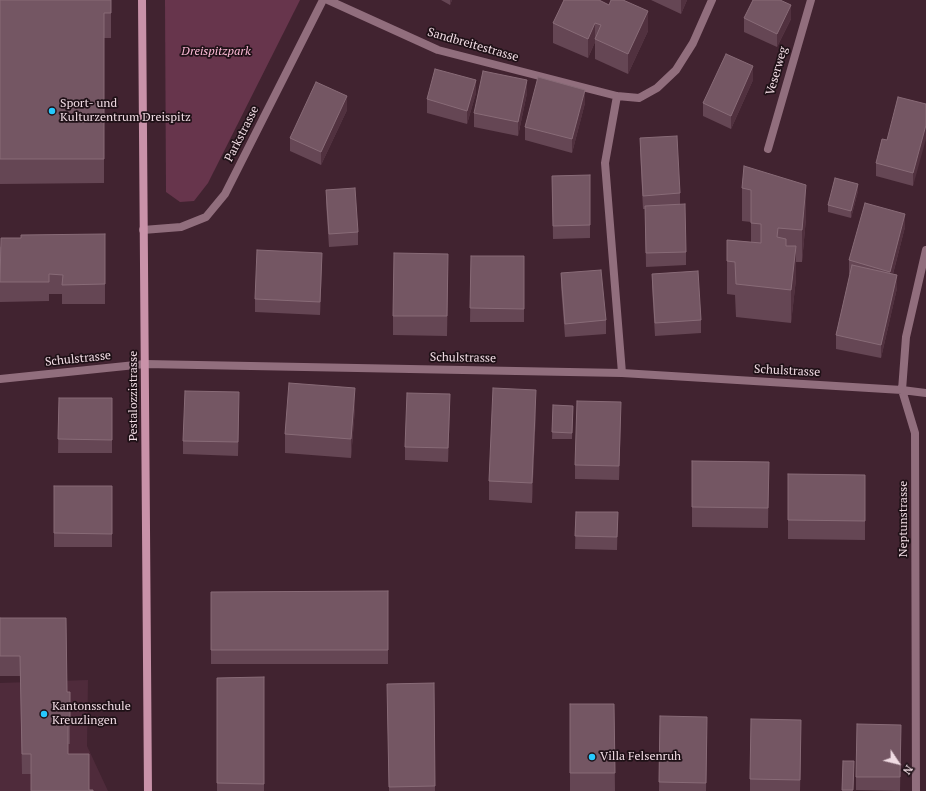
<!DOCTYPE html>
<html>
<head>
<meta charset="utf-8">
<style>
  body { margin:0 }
  #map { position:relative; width:926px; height:791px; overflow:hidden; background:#412330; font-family:"PT Serif",serif }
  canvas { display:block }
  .north { position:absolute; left:878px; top:743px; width:40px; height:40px; -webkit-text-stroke:3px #1f1117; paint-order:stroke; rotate:125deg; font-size:11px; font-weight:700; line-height:16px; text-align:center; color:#f0dbe3 }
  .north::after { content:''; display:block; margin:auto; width:14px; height:18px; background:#f0dbe3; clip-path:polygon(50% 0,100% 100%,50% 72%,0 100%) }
</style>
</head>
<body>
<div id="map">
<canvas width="926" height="791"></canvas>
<div class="north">N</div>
</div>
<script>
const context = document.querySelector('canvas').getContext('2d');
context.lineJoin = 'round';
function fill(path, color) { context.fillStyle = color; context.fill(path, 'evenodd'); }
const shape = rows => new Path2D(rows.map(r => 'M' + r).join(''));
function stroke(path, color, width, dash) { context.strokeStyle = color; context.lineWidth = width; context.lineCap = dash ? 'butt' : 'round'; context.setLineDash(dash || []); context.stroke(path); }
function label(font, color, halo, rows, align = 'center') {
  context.font = font + ' "PT Serif",serif'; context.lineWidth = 3.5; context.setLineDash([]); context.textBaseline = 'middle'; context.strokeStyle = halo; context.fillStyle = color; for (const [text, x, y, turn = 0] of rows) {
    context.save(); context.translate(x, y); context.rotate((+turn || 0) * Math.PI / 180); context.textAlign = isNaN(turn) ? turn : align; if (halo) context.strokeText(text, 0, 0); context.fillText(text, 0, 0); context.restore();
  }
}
const built = shape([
  [88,680,87,746,108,791,0,791,0,683]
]);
const green = shape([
  [165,0,300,0,208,183,194,201,180,202,166,192]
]);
const street = shape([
  [328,0,438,50,617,96,639,98,657,88,676,70,693,43,712,0],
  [617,96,605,163,622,373],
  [768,149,811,0],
  [143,230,181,227,206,217,225,194,323,0],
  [0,379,145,364,622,373,902,390,926,393],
  [916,791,915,433,902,390,906,337,926,250]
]);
const secondary = shape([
  [142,0,148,791]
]);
const wall = shape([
  [0,0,111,13,111,38,104,38,104,183,0,184],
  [441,0,452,0,450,5],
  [564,0,648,31,628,74,595,59,595,42,588,58,553,43,553,23],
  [651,0,687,0,681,14],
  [744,18,791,19,777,47,744,32],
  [753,80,731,129,703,116,703,103],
  [476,93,467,124,427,113,427,99],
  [527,93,518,136,474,127,474,113],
  [585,103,572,153,525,140,525,127],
  [926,104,913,186,876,176,876,163,887,140],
  [347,110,321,165,290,151,290,138],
  [640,138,680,193,680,205,686,252,686,265,646,267,645,209,643,209,640,151],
  [744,166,806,218,802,262,796,262,796,279,791,323,736,317,735,295,727,294,727,240,751,242,751,222,742,221,742,188],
  [590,175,590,238,553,239,552,176],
  [326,190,358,232,358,245,329,247,326,203],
  [858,191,851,218,828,212,828,205],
  [905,227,893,274,897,288,881,358,836,349,836,335,850,274,849,274,849,260],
  [105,234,105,304,62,304,62,294,49,294,49,301,0,302,0,247,21,238],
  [471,256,524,256,524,322,470,322],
  [322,266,320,315,255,312,255,299],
  [561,273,606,320,606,334,565,337,561,287],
  [448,274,447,336,393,335,393,316],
  [652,274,701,320,701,333,655,336,652,288],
  [59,398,112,398,112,453,58,453],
  [553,405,573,406,572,439,552,439],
  [239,406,238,456,183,454,183,441],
  [355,408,351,458,285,453,285,434],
  [450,408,448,462,405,460,405,447],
  [536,410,532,503,489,500,489,481],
  [621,416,619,480,575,479,575,465],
  [692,461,769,462,768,528,692,527],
  [788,474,865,475,865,540,788,539],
  [54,486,112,486,112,547,54,547],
  [576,512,618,512,617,550,575,549],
  [388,591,388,664,211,664,211,592],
  [0,618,66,618,67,692,70,692,70,744,68,744,68,754,89,754,89,790,93,790,93,791,31,791,31,774,22,774,20,676,0,676],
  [264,677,264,791,217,791,217,678],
  [434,683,435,791,389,791,387,684],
  [570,704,614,704,615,791,570,791],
  [660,716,707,736,706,791,659,791],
  [901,738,900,791,856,790,856,777],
  [801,740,800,791,750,791,750,779],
  [843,761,854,761,853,791,842,791]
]);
const shadedWall = shape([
  [450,0,452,0,450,5],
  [681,0,687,0,681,14],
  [791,5,791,19,777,47,777,34],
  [648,11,648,31,628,74,628,54],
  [595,23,595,42,588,58,588,39],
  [753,66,753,80,731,129,731,116],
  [476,80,476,93,467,124,467,111],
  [527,80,527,93,518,136,518,122],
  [585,90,585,103,572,153,572,139],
  [347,96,347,110,321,165,321,152],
  [926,125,926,139,913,186,913,173],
  [858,184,858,191,851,218,851,211],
  [806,185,806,218,802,262,802,230],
  [905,214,905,227,890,285,890,272],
  [796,246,796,279,791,323,791,290],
  [322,253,322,266,320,315,320,302],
  [448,254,448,274,447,336,447,316],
  [897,275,897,288,881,358,881,345],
  [355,388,355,408,351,458,351,439],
  [536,390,536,410,532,503,532,483],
  [239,392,239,406,238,456,238,442],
  [450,394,450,408,448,462,448,448],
  [621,402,621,416,619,480,619,466],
  [801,720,801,740,800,791,800,780]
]);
const building = shape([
  [0,0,111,0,111,13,104,13,104,159,0,159,0,0],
  [564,0,599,0,609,5,611,0,623,0,648,11,628,54,595,39,601,25,595,23,588,39,553,23,564,0],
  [753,0,780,0,791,5,777,34,744,18,753,0],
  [726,54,753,66,731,116,703,103,726,54],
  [435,69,476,80,467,111,427,99,435,69],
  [483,71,527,80,518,122,474,113,483,71],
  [538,77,585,90,572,139,525,127,538,77],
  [316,82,347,96,321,152,290,138,316,82],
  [898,97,926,104,926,125,913,173,876,163,882,139,887,140,898,97],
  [677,136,680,193,643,196,640,138,677,136],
  [744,166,806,185,802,230,778,228,777,237,786,239,786,246,796,246,791,290,736,284,735,262,727,261,727,240,761,243,761,224,751,223,751,190,742,188,744,166],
  [590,175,590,225,553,226,552,176,590,175],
  [835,178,858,184,851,211,828,205,835,178],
  [355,188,358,232,329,234,326,190,355,188],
  [865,203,905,214,890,272,849,260,865,203],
  [685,204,686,252,646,253,645,206,685,204],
  [105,234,105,284,62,285,63,275,49,274,49,282,0,282,1,238,21,238,21,235,105,234],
  [257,250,322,253,320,302,255,299,257,250],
  [394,253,448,254,447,316,393,316,394,253],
  [471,256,524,256,524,309,470,308,471,256],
  [852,265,897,275,881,345,836,335,852,265],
  [601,270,606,320,565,324,561,273,601,270],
  [698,271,701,320,655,323,652,274,698,271],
  [289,383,355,388,351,439,285,434,289,383],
  [493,388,536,390,532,483,489,481,493,388],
  [185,391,239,392,238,442,183,441,185,391],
  [407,393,450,394,448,448,405,447,407,393],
  [59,398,112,398,112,440,58,439,59,398],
  [577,401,621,402,619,466,575,465,577,401],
  [553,405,573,406,572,433,552,432,553,405],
  [692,461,769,462,768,508,692,507,692,461],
  [788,474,865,475,865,521,788,520,788,474],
  [54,486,112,486,112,534,54,533,54,486],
  [576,512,618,512,617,537,575,536,576,512],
  [388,591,388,650,211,650,211,592,388,591],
  [0,618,66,618,67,692,70,692,70,724,68,724,68,754,89,754,89,790,93,790,93,791,31,791,31,754,22,754,20,656,0,656,0,618],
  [264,677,264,784,217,783,217,678,264,677],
  [434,683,435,786,389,787,387,684,434,683],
  [570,704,614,704,615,773,570,773,570,704],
  [660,716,707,717,706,783,659,782,660,716],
  [751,719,801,720,800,780,750,779,751,719],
  [857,724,901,725,900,777,856,777,857,724],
  [843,761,854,761,853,790,842,790,843,761]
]);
const markers = [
  [52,111,4,"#26c9fe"],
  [44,714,4,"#26c9fe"],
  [592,757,4,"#26c9fe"]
];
const streetNames = [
  ["Sandbreitestrasse",473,45,16],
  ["Veserweg",777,71,-74],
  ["Parkstrasse",242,134,-63],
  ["Schulstrasse",463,358,1],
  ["Schulstrasse",78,359,-6],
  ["Schulstrasse",787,371,3],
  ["Pestalozzistrasse",134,396,-90],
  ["Neptunstrasse",904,519,-90]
];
const parkNames = [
  ["Dreispitzpark",216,52]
];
const poiNames = [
  ["Sport- und",60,104],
  ["Kulturzentrum Dreispitz",60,118],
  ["Kantonsschule",52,707],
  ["Kreuzlingen",52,721],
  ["Villa Felsenruh",600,757]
];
fill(built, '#4f2b3b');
fill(green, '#67354c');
stroke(street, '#916e7d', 8);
stroke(secondary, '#c992a9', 8);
fill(wall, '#654654');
fill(shadedWall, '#51313f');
fill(building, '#745663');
stroke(building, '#886b77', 1);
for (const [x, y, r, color] of markers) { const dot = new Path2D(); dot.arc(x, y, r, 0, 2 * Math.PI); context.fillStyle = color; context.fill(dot); stroke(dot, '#1f1117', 1.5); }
label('12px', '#f0dbe3', '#1f1117', streetNames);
label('italic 12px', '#febcd8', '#1f1117', parkNames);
label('12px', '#f0dbe3', '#1f1117', poiNames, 'left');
</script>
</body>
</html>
